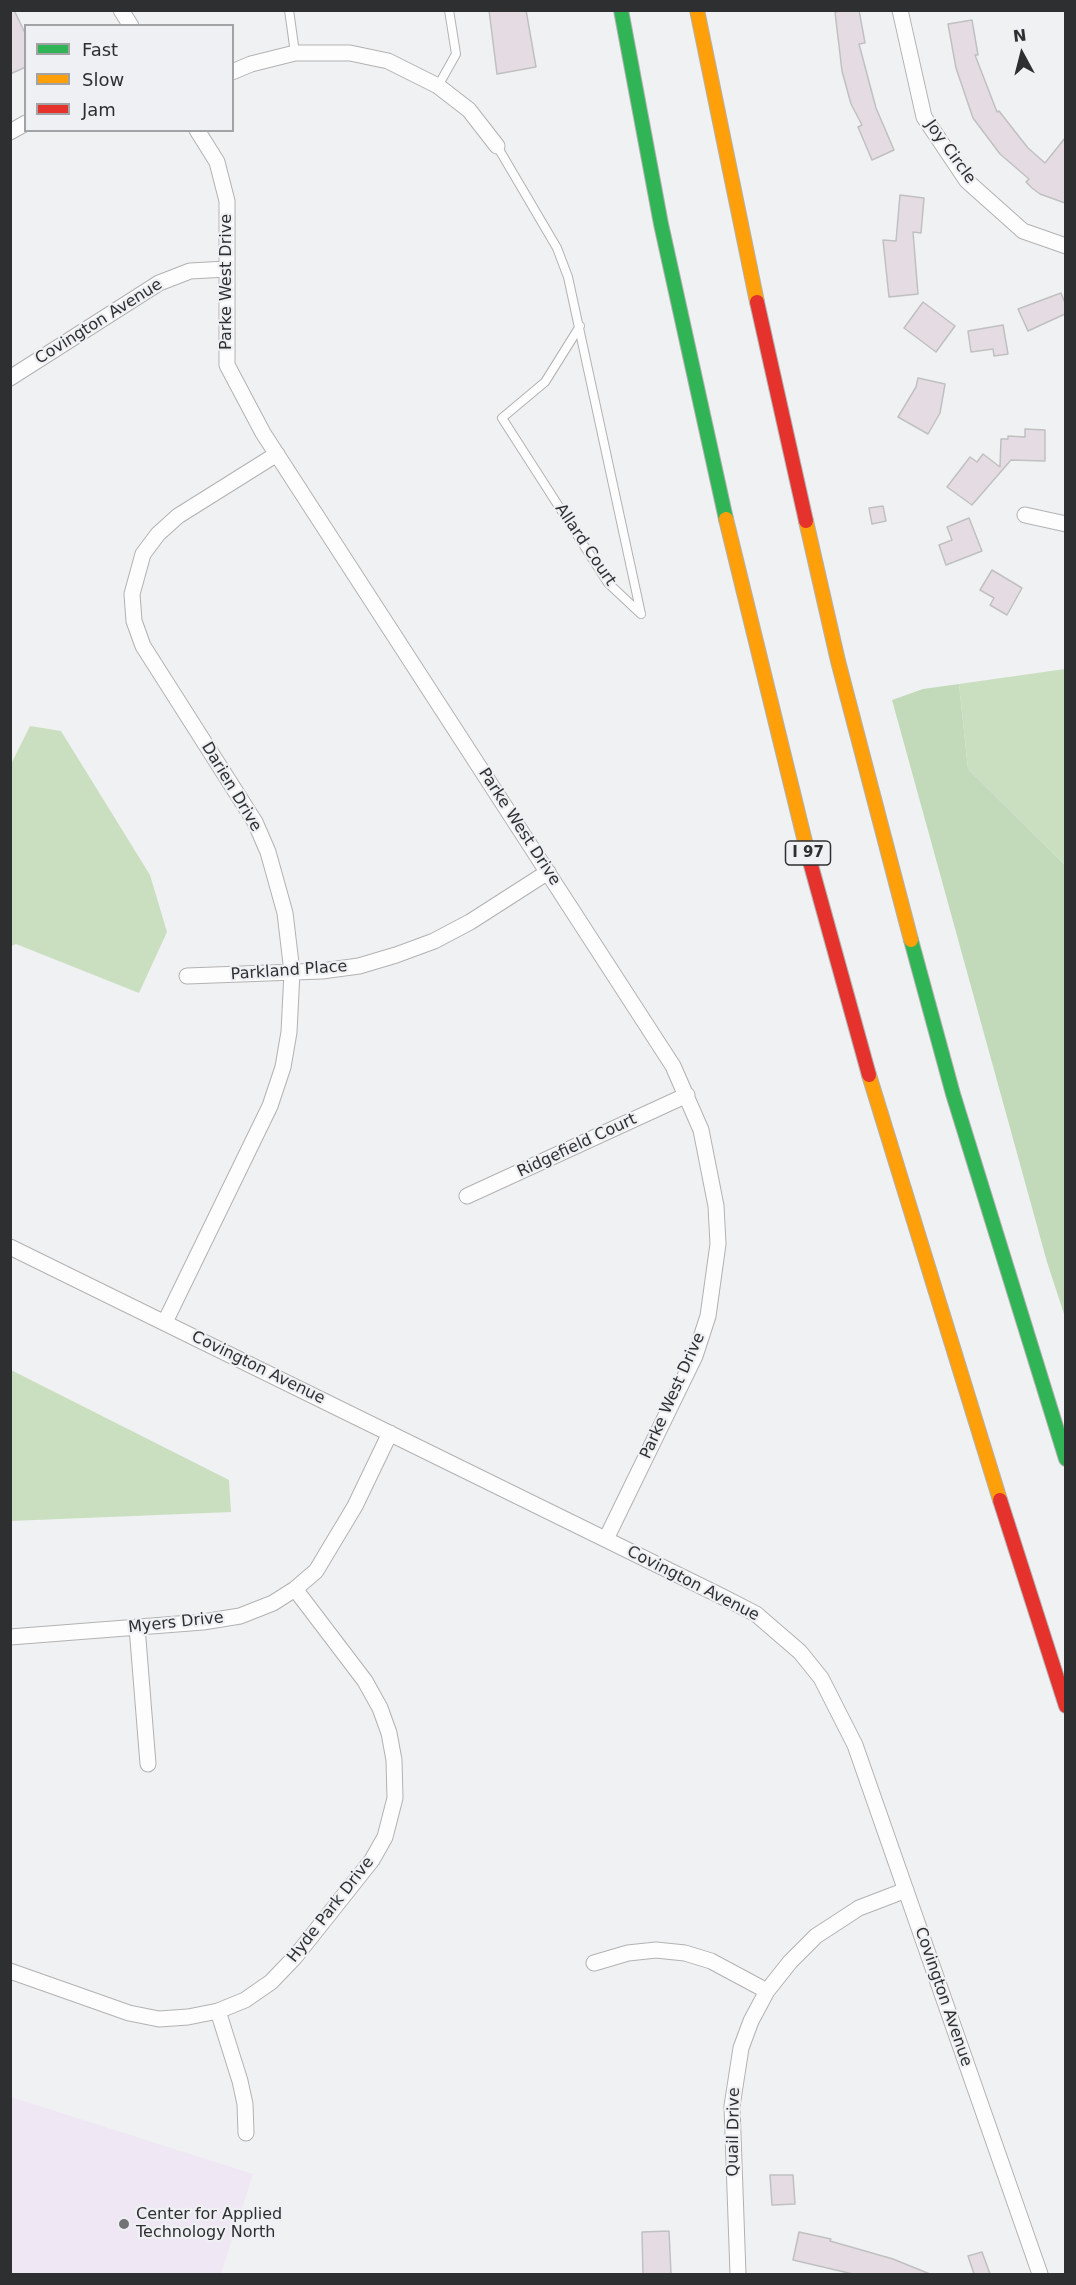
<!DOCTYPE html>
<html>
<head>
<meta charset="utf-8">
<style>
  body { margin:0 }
  #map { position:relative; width:1076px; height:2285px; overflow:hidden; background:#f0f1f2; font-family:"DejaVu Sans",sans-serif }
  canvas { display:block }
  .frame { position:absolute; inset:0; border:12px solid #2e2f30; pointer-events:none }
  .legend { position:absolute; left:24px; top:24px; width:210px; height:108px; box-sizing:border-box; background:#eff0f3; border:2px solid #a2a3a5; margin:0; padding:8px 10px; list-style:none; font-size:18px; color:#2e2f30 }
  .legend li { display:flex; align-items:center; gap:12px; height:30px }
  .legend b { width:30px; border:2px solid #a2a3a5 }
  .north { position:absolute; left:992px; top:24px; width:60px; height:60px; -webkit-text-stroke:4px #eff0f3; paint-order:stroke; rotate:353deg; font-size:16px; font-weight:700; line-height:24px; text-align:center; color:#2e2f30 }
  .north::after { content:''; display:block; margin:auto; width:21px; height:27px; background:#2e2f30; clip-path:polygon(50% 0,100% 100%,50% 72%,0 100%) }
</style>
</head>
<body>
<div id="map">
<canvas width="1076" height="2285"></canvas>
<div class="frame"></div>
<ul class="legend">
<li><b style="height:8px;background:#30b455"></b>Fast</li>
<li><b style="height:8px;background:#ff9f0a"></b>Slow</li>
<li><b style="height:8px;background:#e5322d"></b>Jam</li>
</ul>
<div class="north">N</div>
</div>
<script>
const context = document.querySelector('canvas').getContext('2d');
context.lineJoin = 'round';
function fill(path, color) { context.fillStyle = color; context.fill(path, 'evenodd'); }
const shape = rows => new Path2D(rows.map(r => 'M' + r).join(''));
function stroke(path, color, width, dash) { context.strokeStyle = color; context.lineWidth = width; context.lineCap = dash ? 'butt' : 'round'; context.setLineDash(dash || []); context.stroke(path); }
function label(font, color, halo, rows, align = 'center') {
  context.font = font + ' "DejaVu Sans",sans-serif'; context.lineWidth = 4.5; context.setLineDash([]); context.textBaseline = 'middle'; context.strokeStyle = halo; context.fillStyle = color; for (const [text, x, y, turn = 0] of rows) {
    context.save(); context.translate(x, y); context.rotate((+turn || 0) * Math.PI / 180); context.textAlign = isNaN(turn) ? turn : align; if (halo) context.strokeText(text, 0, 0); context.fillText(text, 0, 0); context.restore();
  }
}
const education = shape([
  [11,2097,253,2174,221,2274,11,2274]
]);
const green = shape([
  [1065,669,1065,865,968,769,959,684],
  [30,726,61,731,150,875,167,932,139,993,16,944,11,946,11,764],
  [11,1370,229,1480,231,1512,11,1521]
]);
const forest = shape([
  [959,684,968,769,1065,865,1065,1317,1047,1262,892,700,923,689]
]);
const building = shape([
  [10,10,14,10,26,35,26,67,10,74,10,10],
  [489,10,526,10,536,67,497,74,489,10],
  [844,10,859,10,865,43,859,44,876,108,894,150,872,160,858,127,862,125,851,104,842,71,835,12,844,10],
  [972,20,978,55,975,55,997,112,999,111,1028,148,1045,163,1065,138,1065,203,1040,194,1032,188,1026,182,1029,179,1000,154,973,118,956,68,948,24,972,20],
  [900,195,924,198,921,233,913,232,918,294,889,297,883,240,896,241,900,195],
  [1061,293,1065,303,1065,314,1028,331,1018,309,1061,293],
  [923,302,955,326,936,352,904,328,923,302],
  [1003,325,1008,354,994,356,993,349,971,352,968,331,1003,325],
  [918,378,945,384,940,413,928,434,898,417,916,387,918,378],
  [1025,429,1045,430,1045,461,1011,460,972,505,947,487,970,457,977,462,983,454,1000,467,1001,439,1008,439,1008,436,1025,437,1025,429],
  [883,506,886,521,872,524,869,508,883,506],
  [969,518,982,551,946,565,939,545,952,540,947,527,969,518],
  [992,570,1022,588,1007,615,990,605,994,598,980,590,992,570],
  [770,2175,793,2175,795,2204,772,2205,770,2175],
  [669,2231,671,2274,643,2274,642,2232,669,2231],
  [799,2232,831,2239,830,2241,893,2259,930,2274,853,2274,793,2260,799,2232],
  [982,2252,990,2274,974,2274,968,2256,982,2252]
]);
const lane = shape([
  [289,10,295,53],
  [438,86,456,54,449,10],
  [497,146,557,248,568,277,641,614],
  [580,326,545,382,502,418,608,583,641,614]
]);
const street = shape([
  [121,10,131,26],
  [900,10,924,117,967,181,1023,231,1066,246],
  [232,72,251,64,295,53,350,53,388,61,438,86,469,110,497,146],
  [197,130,217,162,227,201,227,365,263,433,673,1066,701,1130,716,1206,718,1244,708,1316,695,1356,606,1539],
  [10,132,26,123],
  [10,378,159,283,190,271,227,269],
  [1025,515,1066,524],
  [187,976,322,971,359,966,396,955,434,941,470,922,548,872],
  [467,1196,687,1095],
  [10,1247,721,1596,756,1614,800,1652,821,1678,855,1745,1040,2274],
  [165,1322,270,1106,283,1067,289,1032,292,972,285,913,268,852,255,822,143,646,134,621,132,594,143,554,158,534,178,516,277,454],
  [137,1627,148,1764],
  [10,1637,203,1622,240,1616,273,1603,295,1589,316,1571,355,1506,390,1433],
  [594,1963,628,1953,656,1950,685,1953,711,1961,767,1991],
  [10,1971,129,2013,159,2019,188,2017,218,2011,245,2000,271,1982,295,1957,372,1860,385,1837,395,1798,394,1760,389,1733,380,1708,365,1681,295,1589],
  [218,2011,240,2081,245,2104,246,2133],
  [738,2274,732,2106,741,2048,751,2021,767,1991,790,1962,816,1936,859,1908,906,1890]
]);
const fast = shape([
  [621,10,661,224,726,519],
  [911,940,953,1094,1066,1459]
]);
const slow = shape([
  [697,10,757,302],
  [726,519,809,858],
  [806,521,838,661,911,940],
  [869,1075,1000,1500]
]);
const jam = shape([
  [757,302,806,521],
  [809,858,869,1075],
  [1000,1500,1066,1706]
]);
const markers = [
  [124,2224,6,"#727374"]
];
const shields = [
  [808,853,45]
];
const shieldNames = [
  ["I 97",808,853]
];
const streetNames = [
  ["Joy Circle",950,152,54],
  ["Parke West Drive",227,282,-90],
  ["Covington Avenue",99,322,-32],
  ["Allard Court",585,545,56],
  ["Darien Drive",231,787,59],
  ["Parke West Drive",519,827,57],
  ["Parkland Place",289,971,-4],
  ["Ridgefield Court",577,1146,-25],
  ["Covington Avenue",258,1368,26],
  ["Parke West Drive",673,1396,-66],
  ["Covington Avenue",693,1584,27],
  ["Myers Drive",176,1623,-6],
  ["Hyde Park Drive",331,1910,-52],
  ["Covington Avenue",943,1997,71],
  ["Quail Drive",734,2132,-89]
];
const poiNames = [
  ["Center for Applied",136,2215],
  ["Technology North",136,2233]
];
fill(education, '#efe8f4');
fill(green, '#cadfc0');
fill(forest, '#c3daba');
fill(building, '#e5dce3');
stroke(building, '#c0c0c1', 1.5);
stroke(lane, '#b2b2b3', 10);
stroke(street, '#b2b2b3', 17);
stroke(fast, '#b2b2b3', 16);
stroke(slow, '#b2b2b3', 16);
stroke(jam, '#b2b2b3', 16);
stroke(lane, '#fdfdfd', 8);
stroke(street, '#fdfdfd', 15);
stroke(fast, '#30b455', 14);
stroke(slow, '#ff9f0a', 14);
stroke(jam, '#e5322d', 14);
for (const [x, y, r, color] of markers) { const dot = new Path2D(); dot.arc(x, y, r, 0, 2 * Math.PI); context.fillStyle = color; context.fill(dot); stroke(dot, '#eff0f3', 2); }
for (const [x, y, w] of shields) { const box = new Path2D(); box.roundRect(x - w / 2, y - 12, w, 24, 4.5); context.fillStyle = '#eff0f3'; context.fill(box); stroke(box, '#2e2f30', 1.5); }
label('bold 15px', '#2e2f30', null, shieldNames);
label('16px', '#2e2f30', '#eff0f3', streetNames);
label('16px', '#2e2f30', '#eff0f3', poiNames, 'left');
</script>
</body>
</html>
